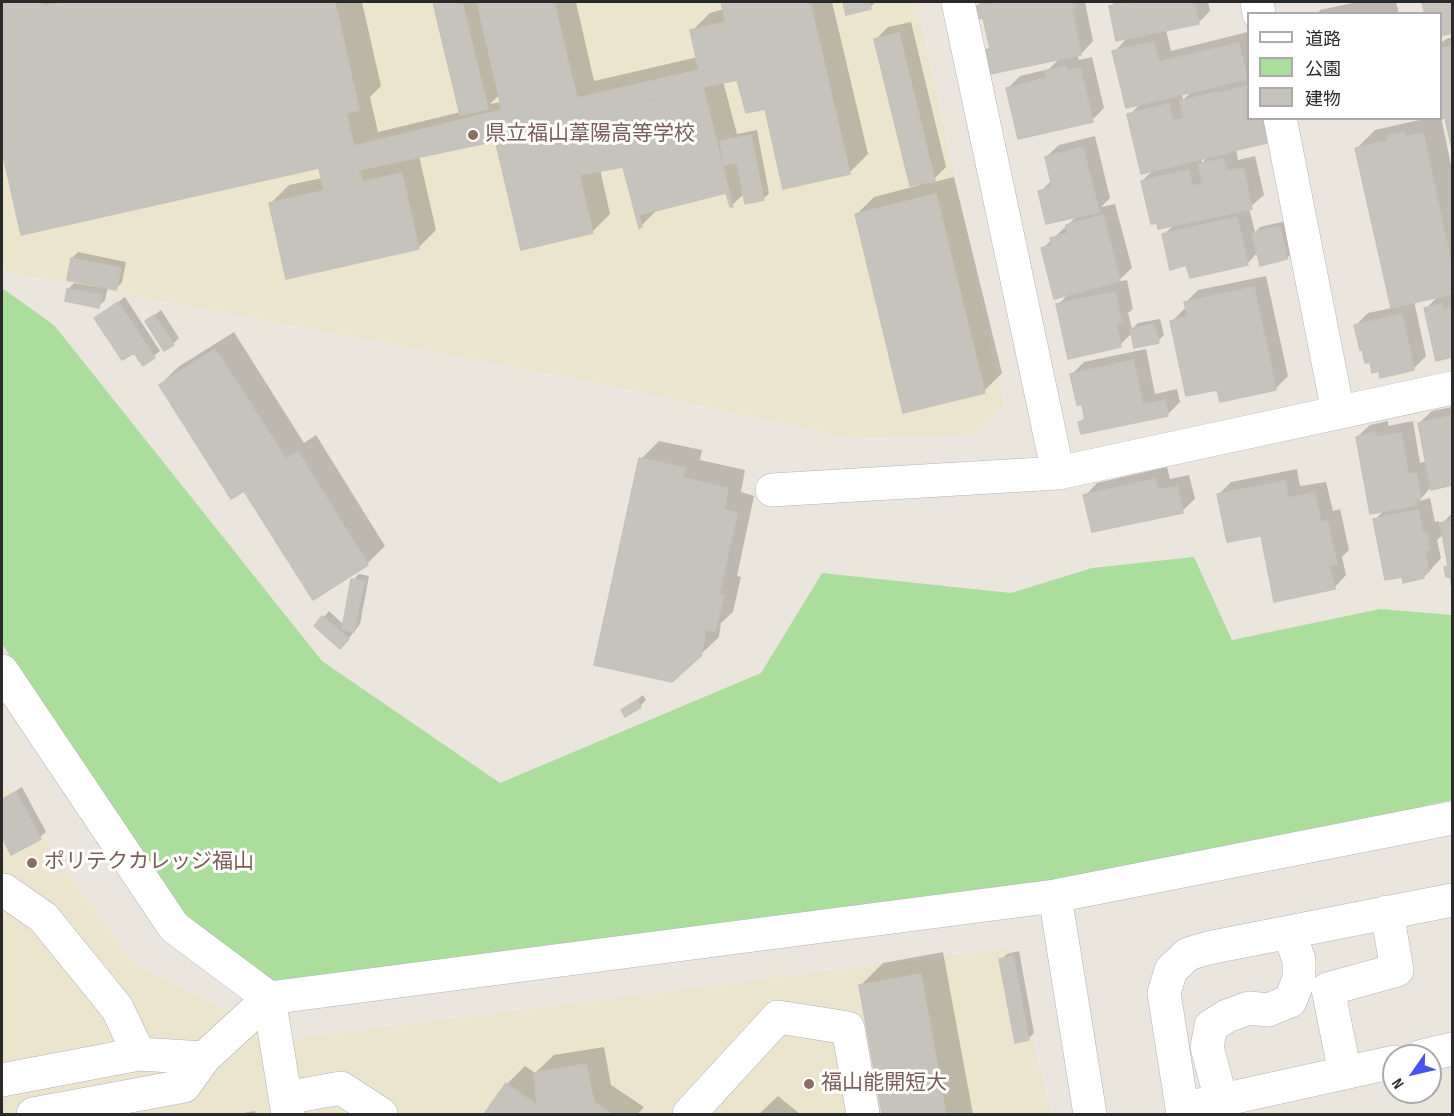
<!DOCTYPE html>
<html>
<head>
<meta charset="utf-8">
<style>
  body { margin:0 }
  #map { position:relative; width:1454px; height:1116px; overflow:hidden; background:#ebe6dd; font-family:"Sofia Sans Condensed","Noto Sans JP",sans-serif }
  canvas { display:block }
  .frame { position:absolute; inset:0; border:3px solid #2a2a2a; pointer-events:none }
  .legend { position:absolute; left:1247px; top:12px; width:195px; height:108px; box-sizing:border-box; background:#fff; border:2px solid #aaa; margin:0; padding:8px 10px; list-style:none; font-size:18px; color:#2a2a2a }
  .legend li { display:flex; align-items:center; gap:12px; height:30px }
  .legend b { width:30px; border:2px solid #aaa }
  .north { position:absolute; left:1382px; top:1044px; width:60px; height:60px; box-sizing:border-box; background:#fff; border:2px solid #aaa; border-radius:50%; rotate:236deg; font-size:16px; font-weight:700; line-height:24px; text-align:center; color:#2a2a2a }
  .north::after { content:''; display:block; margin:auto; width:21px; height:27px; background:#4853ed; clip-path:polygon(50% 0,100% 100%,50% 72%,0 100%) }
</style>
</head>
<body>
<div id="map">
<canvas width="1454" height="1116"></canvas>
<div class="frame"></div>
<ul class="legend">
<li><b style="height:8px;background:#fff"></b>道路</li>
<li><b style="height:16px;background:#abde9d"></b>公園</li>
<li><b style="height:16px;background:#c6c3bc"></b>建物</li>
</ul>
<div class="north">N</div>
</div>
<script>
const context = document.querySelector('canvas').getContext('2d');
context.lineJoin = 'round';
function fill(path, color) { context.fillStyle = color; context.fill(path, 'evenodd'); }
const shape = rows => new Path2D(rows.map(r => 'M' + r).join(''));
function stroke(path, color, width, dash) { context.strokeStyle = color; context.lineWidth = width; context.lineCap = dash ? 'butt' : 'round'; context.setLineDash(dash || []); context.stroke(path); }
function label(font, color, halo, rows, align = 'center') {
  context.font = font + ' "Sofia Sans Condensed","Noto Sans JP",sans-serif'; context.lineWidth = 6; context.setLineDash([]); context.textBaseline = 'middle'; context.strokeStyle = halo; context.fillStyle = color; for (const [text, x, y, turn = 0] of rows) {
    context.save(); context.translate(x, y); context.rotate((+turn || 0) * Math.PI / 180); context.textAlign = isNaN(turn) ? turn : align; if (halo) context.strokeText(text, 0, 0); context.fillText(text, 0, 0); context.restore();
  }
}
const education = shape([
  [2,2,916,2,1004,406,976,434,850,438,590,381,8,272,2,268],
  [2,779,134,964,284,1040,1009,948,1051,1114,2,1114]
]);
const green = shape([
  [2,288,54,325,322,661,500,783,761,673,822,573,1011,593,1092,568,1194,557,1232,640,1380,609,1452,615,1452,800,1057,886,276,985,180,912,2,644]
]);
const shadow = shape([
  [2,2,362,2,381,86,370,97,378,132,461,112,434,2,576,2,594,81,698,57,692,31,710,13,724,9,722,2,832,2,868,154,850,172,766,107,738,78,723,81,737,134,757,130,769,193,763,199,745,193,732,205,727,192,658,209,641,226,624,165,600,169,610,214,592,232,496,139,419,156,436,230,418,248,271,203,289,185,322,178,320,166,22,233,2,144],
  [500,95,501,102,490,104,495,99],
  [845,2,876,2,870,7,848,13],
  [982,2,1085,2,1093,41,1081,54,1077,54,1079,60,1092,57,1104,108,1092,120,1008,88,1020,76,1049,69,1060,58,986,50,991,46,984,16,977,6],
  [1115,2,1208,2,1210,11,1198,23,1166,30,1171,51,1248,32,1248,75,1246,78,1248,77,1248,118,1276,118,1279,129,1266,142,1236,149,1238,160,1255,156,1264,195,1249,208,1255,232,1260,227,1286,221,1293,252,1287,258,1258,252,1247,264,1187,264,1164,234,1175,224,1142,181,1154,169,1129,115,1141,103,1114,52,1128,37,1110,7],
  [1193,90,1183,100,1182,93],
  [1209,155,1202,163,1201,158],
  [1357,2,1396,2,1399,14,1317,14,1320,10],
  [1424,2,1452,2,1452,32,1440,34,1440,14,1426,14],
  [911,22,946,167,930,183,954,177,1002,373,984,391,856,215,874,197,920,185,876,39,888,27],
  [1452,37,1452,144,1447,116,1441,117,1452,170,1452,356,1437,359,1426,309,1439,295,1414,301,1426,356,1413,369,1356,325,1368,313,1392,308,1357,148,1375,130,1428,118,1440,118,1440,44,1446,39],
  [1095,136,1110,198,1101,207,1115,204,1132,268,1117,282,1127,280,1133,309,1128,313,1132,329,1138,323,1160,319,1164,335,1158,341,1132,333,1120,345,1058,305,1069,293,1043,248,1077,216,1040,192,1052,180,1046,157,1059,145],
  [78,252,126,262,122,282,116,288,108,287,105,300,99,306,68,289,74,283,97,287,97,285,72,258],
  [1266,276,1288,376,1276,388,1218,388,1171,322,1184,309,1187,309,1186,302,1198,290],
  [125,297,160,351,144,364,134,350,96,318],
  [161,310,179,338,173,344,147,321],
  [234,332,304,443,316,435,385,546,367,564,314,598,244,489,160,385,178,367],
  [1146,349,1155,394,1177,389,1180,402,1168,414,1080,422,1086,416,1072,374,1084,362],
  [1452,407,1452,483,1432,488,1432,486,1419,501,1430,498,1435,522,1439,521,1440,526,1452,513,1452,581,1451,575,1446,567,1449,564,1444,534,1437,540,1441,558,1424,577,1375,520,1385,509,1357,437,1370,425,1388,421,1388,426,1413,421,1420,463,1427,461,1419,423,1432,411],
  [659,441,702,450,700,460,745,470,741,492,754,496,737,576,741,577,733,612,721,623,719,637,700,655,641,459],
  [1167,467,1170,479,1189,475,1195,499,1182,511,1085,496,1097,483],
  [1297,469,1300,486,1326,482,1333,511,1340,509,1349,550,1342,557,1346,575,1334,588,1262,534,1219,494,1231,482],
  [359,574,369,576,360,624,346,642,316,626,329,611,344,625,353,580],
  [643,695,646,700,640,706,623,710],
  [22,787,46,832,40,837,12,853,2,834,2,799],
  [1019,951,1034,1033,1028,1039,1001,960,1007,954],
  [943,952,973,1114,884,1114,860,986,883,963],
  [604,1047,611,1085,644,1107,638,1114,486,1114,507,1084,525,1066,535,1073,554,1055],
  [778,1096,800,1114,759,1114],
  [255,1111,256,1114,238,1114]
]);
const building = shape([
  [2,2,42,2,43,6,62,2,335,2,359,110,346,113,362,182,324,191,319,168,21,235,2,150,2,2],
  [433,2,462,2,488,109,460,115,433,2],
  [477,2,554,2,577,98,699,70,690,30,726,22,721,2,810,2,850,174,783,189,765,109,746,113,737,80,703,87,566,119,593,233,521,250,489,113,502,110,477,2],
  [843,2,869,2,871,9,846,15,843,2],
  [997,2,1075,2,1076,8,1072,9,1081,55,990,74,984,50,990,49,983,18,978,19,976,6,997,2],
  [1131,2,1194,2,1199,24,1116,41,1109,6,1131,2],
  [1422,2,1452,2,1452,33,1440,36,1440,14,1425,14,1422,2],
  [899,33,935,181,910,186,874,39,899,33],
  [1154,42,1159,62,1239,43,1247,79,1126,108,1112,51,1154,42],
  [1452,46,1452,145,1451,145,1445,118,1438,119,1437,118,1440,118,1440,49,1452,46],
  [1065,66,1067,71,1080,68,1093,122,1018,139,1006,88,1047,78,1045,71,1065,66],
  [1248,86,1248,118,1261,118,1267,143,1228,152,1214,94,1248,86],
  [703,87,733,207,730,207,726,193,639,215,642,227,639,228,608,110,703,87],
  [1214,93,1228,153,1141,174,1127,114,1169,104,1173,121,1184,118,1180,101,1214,93],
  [608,110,623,167,579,175,566,119,608,110],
  [489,113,496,141,359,170,354,146,489,113],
  [1404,132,1405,137,1388,140,1387,136,1404,132],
  [1423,133,1452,267,1452,294,1391,308,1355,148,1423,133],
  [751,135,764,200,745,204,737,163,724,165,720,141,751,135],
  [1083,147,1099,212,1046,224,1038,191,1052,187,1045,157,1083,147],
  [1223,159,1226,171,1243,168,1252,209,1158,229,1157,223,1151,224,1141,181,1189,170,1192,186,1203,184,1198,164,1223,159],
  [402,173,419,249,286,279,269,203,402,173],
  [936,194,985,393,903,413,855,214,936,194],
  [1103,215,1120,281,1054,299,1041,248,1052,245,1050,238,1068,233,1066,225,1103,215],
  [1237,217,1248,265,1190,278,1186,265,1170,270,1162,234,1237,217],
  [1280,226,1287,259,1260,266,1252,233,1280,226],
  [71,258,121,268,116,290,67,280,71,258],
  [1254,287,1276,390,1220,402,1217,390,1186,396,1170,321,1188,317,1184,302,1254,287],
  [67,289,102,295,99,308,65,301,67,289],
  [1115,292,1121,322,1116,323,1121,347,1068,359,1056,304,1115,292],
  [118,302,155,358,143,366,134,353,122,360,94,318,118,302],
  [1442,304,1443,309,1452,307,1452,357,1436,361,1424,308,1442,304],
  [1402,314,1414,370,1380,378,1379,371,1372,373,1370,362,1365,363,1362,349,1360,350,1354,325,1402,314],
  [154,315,174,345,164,351,145,321,154,315],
  [1154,324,1159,343,1134,348,1130,329,1154,324],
  [215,349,286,459,298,452,368,565,313,600,244,491,231,499,159,385,215,349],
  [1133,360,1143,405,1165,400,1168,416,1081,434,1078,422,1085,420,1082,405,1077,405,1070,374,1133,360],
  [1451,416,1452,485,1431,490,1418,423,1451,416],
  [1376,432,1376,437,1401,433,1408,474,1416,473,1421,498,1416,499,1417,505,1370,514,1356,437,1376,432],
  [639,458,685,468,683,478,728,488,724,510,737,513,719,594,724,595,715,631,706,629,701,656,672,682,594,665,639,458],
  [1155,479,1158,490,1177,486,1183,513,1092,532,1083,495,1155,479],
  [1285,481,1288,498,1314,493,1321,522,1327,521,1337,564,1329,565,1335,589,1274,602,1261,536,1227,542,1217,494,1285,481],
  [1418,510,1423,534,1427,533,1430,550,1425,551,1429,572,1424,573,1424,578,1403,583,1402,577,1385,580,1373,519,1418,510],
  [1452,521,1452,588,1450,577,1446,577,1444,567,1448,566,1440,523,1452,521],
  [351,579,364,581,354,632,342,629,351,579],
  [322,616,349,639,340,649,314,626,322,616],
  [637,700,641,707,625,717,621,710,637,700],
  [16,792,41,839,11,855,2,837,2,800,16,792],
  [1013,956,1029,1040,1015,1043,999,959,1013,956],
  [921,974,946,1114,882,1114,859,985,921,974],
  [586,1064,594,1102,611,1114,484,1114,506,1083,537,1105,534,1073,586,1064]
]);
const minor = shape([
  [958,2,1058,473],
  [1257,2,1259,14],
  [1280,118,1338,412],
  [772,490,1058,473,1452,388],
  [2,671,174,927,269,998,288,1114],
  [2,892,4,890,44,918,117,1008,139,1054],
  [1055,896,1090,1114],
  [1422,1056,1452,1049],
  [1345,1073,1328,989,1397,970,1387,912],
  [2,1080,139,1054,204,1058],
  [285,1098,341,1088,381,1114],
  [1221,1100,1207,1047,1211,1026,1227,1016,1249,1008,1268,1010,1290,1001,1299,979,1299,960,1289,932],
  [1199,1105,1394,1062],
  [33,1114,184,1086,204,1058,269,998,1055,896,1452,818],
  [689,1114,778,1017,848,1028,863,1114],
  [1183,1114,1164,993,1171,970,1188,954,1208,948,1452,900]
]);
const markers = [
  [473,135,6,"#8d6e63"],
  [32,863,6,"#8d6e63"],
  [809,1084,6,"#8d6e63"]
];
const educationNames = [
  ["県立福山葦陽高等学校",485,135],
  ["ポリテクカレッジ福山",44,863],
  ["福山能開短大",821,1084]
];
fill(education, '#ebe5cd');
fill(green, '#abde9d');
fill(shadow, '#0003');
fill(building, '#c6c3bc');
stroke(building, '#c6c2b7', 1.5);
stroke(minor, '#b0b1bd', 34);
stroke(minor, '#fff', 33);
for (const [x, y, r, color] of markers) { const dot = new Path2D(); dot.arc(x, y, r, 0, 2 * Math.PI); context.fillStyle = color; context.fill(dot); stroke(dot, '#fff', 2); }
label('21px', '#785e54', '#fff', educationNames, 'left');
</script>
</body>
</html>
